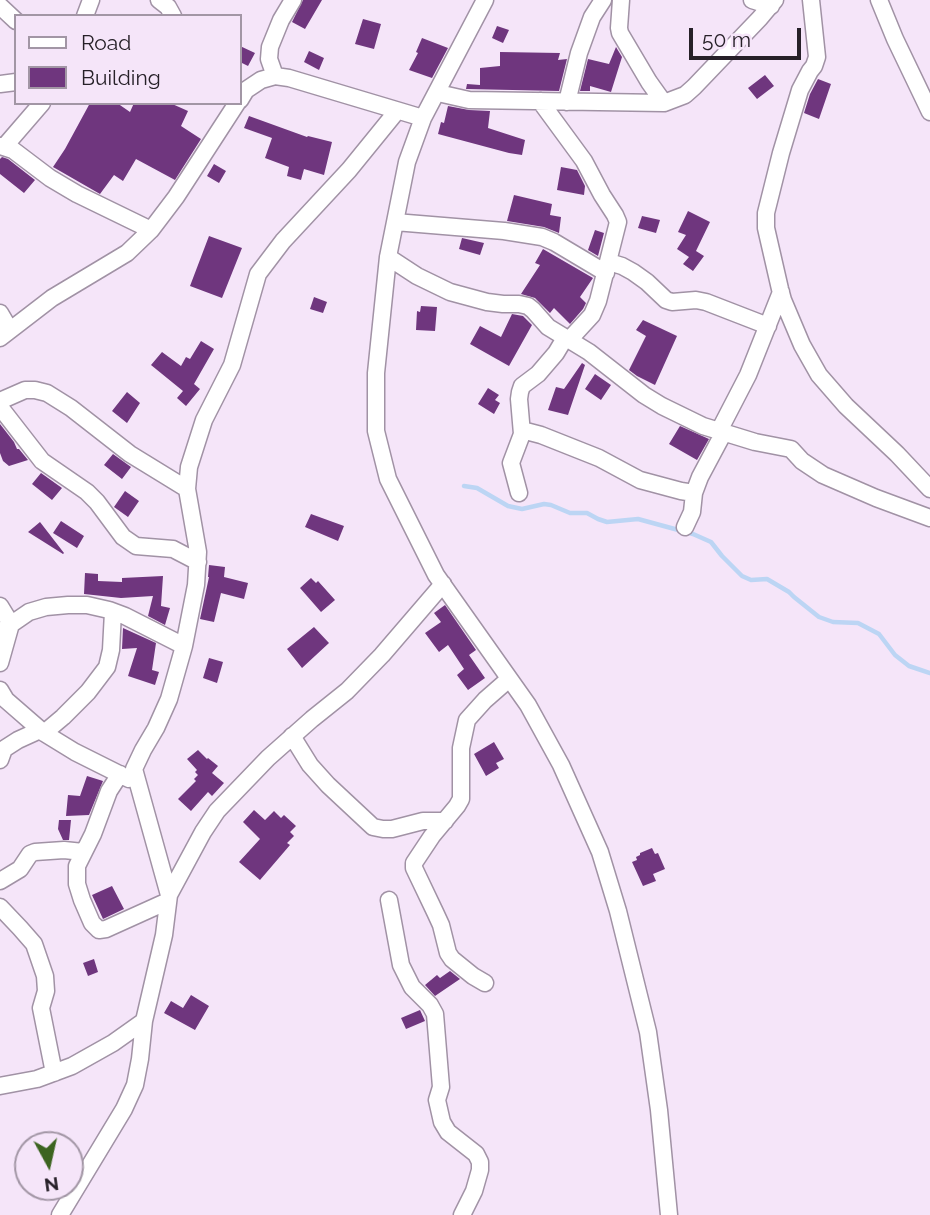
<!DOCTYPE html>
<html>
<head>
<meta charset="utf-8">
<style>
  body { margin:0 }
  #map { position:relative; width:930px; height:1215px; overflow:hidden; background:#f5e5f9; font-family:Raleway,sans-serif }
  canvas { display:block }
  .legend { position:absolute; left:14px; top:14px; width:228px; height:91px; box-sizing:border-box; background:#f5e5f9; border:2px solid #a296a5; margin:0; padding:9px 12px; list-style:none; font-size:21px; color:#262028 }
  .legend li { display:flex; align-items:center; gap:14px; height:35px }
  .legend b { width:35px; border:2px solid #a296a5 }
  .north { position:absolute; left:14px; top:1131px; width:70px; height:70px; box-sizing:border-box; background:#f5e5f9; border:2px solid #a296a5; border-radius:50%; rotate:172deg; font-size:19px; font-weight:700; line-height:28px; text-align:center; color:#262028 }
  .north::after { content:''; display:block; margin:auto; width:24px; height:32px; background:#3c6420; clip-path:polygon(50% 0,100% 100%,50% 72%,0 100%) }
  .scale { position:absolute; left:689px; top:28px; width:112px; height:32px; box-sizing:border-box; border:4px solid #262028; border-top:0; padding-left:9px; font-size:21px; line-height:24px; white-space:nowrap; color:#262028; -webkit-text-stroke:5px #f5e5f9; paint-order:stroke }
</style>
</head>
<body>
<div id="map">
<canvas width="930" height="1215"></canvas>
<ul class="legend">
<li><b style="height:9px;background:#fff"></b>Road</li>
<li><b style="height:19px;background:#6f367e"></b>Building</li>
</ul>
<div class="north">N</div>
<div class="scale">50 m</div>
</div>
<script>
const context = document.querySelector('canvas').getContext('2d');
context.lineJoin = 'round';
const shape = rows => new Path2D(rows.map(r => 'M' + r).join(''));
function stroke(path, color, width, dash) { context.strokeStyle = color; context.lineWidth = width; context.lineCap = dash ? 'butt' : 'round'; context.setLineDash(dash || []); context.stroke(path); }
function fill(path, color) { context.fillStyle = color; context.fill(path, 'evenodd'); }
const stream = shape([
  [464,486,477,488,508,506,522,509,544,504,551,505,570,513,587,513,598,519,607,522,638,519,693,534,711,542,722,556,742,576,751,580,767,579,789,592,794,597,819,617,833,622,858,623,879,634,895,655,909,666,930,673]
]);
const building = shape([
  [303,0,322,0,305,29,292,22],
  [363,19,381,24,374,49,355,44],
  [497,26,509,30,503,43,492,38],
  [422,38,448,48,432,78,409,70,418,53,416,52],
  [240,46,255,53,248,66,240,62],
  [616,47,622,57,611,92,590,86,590,91,580,91,588,59,609,64],
  [309,51,324,58,319,70,304,62],
  [500,52,560,53,558,60,567,59,559,91,466,89,467,84,480,85,480,68,500,66],
  [765,75,774,86,757,99,748,88],
  [818,79,831,84,819,119,804,113,810,94],
  [90,103,117,103,130,112,134,103,170,103,188,111,181,126,201,139,175,180,136,159,123,181,114,175,100,194,53,167,65,149],
  [448,106,469,110,490,111,488,128,525,140,522,155,509,153,438,134,441,122,444,123],
  [249,116,307,137,308,136,332,142,324,175,304,169,301,180,287,176,289,167,265,158,272,138,244,128],
  [2,157,8,159,35,180,24,193,0,174,0,159],
  [214,164,226,171,219,183,207,176],
  [561,167,577,170,585,186,584,195,557,190],
  [514,195,552,204,550,215,561,217,559,233,544,227,507,221],
  [688,211,710,222,696,251,704,256,693,271,683,264,689,257,677,249,686,235,678,232],
  [642,216,660,220,656,233,638,228],
  [595,230,604,233,598,256,588,250],
  [209,236,242,248,222,298,190,286],
  [462,238,484,243,480,255,459,249],
  [543,249,593,278,580,297,586,303,583,309,570,324,554,308,550,313,535,298,521,294,540,265,535,263],
  [314,297,327,302,323,313,310,309],
  [421,306,437,307,435,331,416,330,417,311,420,312],
  [512,314,523,316,532,325,509,366,470,344,480,326,501,337],
  [643,320,677,336,655,385,637,376,629,370,646,336,636,330],
  [201,341,214,349,194,384,200,389,186,406,177,398,183,391,151,365,162,352,181,366,186,357,190,359],
  [582,363,585,365,568,415,548,410,556,387,564,389],
  [595,374,611,385,601,400,585,389],
  [488,388,499,395,495,400,500,403,494,414,478,404],
  [127,392,140,403,127,423,112,411],
  [0,424,14,442,17,449,19,449,28,460,9,466,3,461,0,453],
  [680,426,709,439,697,460,669,444],
  [113,454,131,467,122,479,104,465],
  [41,473,62,488,52,500,32,484],
  [125,491,139,501,128,517,114,507],
  [311,514,344,526,338,541,305,527],
  [61,521,84,536,77,548,53,533],
  [40,522,64,553,63,554,28,532],
  [209,565,225,567,224,577,248,583,244,599,221,593,214,622,200,619,209,577,208,577],
  [85,573,98,574,98,581,122,582,122,578,163,576,161,606,170,608,165,625,148,616,153,596,121,598,84,594],
  [311,578,316,583,318,581,335,600,321,612,300,588],
  [445,605,476,650,469,655,485,678,468,690,457,675,464,669,448,645,439,652,425,633,441,622,434,613],
  [314,627,329,643,302,668,287,649],
  [123,628,156,643,152,670,159,672,155,685,128,676,137,648,122,649],
  [209,658,223,662,217,683,203,678],
  [494,742,504,759,496,763,499,768,486,776,474,754],
  [198,750,207,759,208,758,218,766,212,773,224,783,212,796,208,792,191,811,178,799,196,781,194,779,198,775,195,772,197,770,187,759],
  [87,776,103,781,89,815,66,816,68,795,80,796],
  [254,810,265,820,274,811,281,818,284,815,296,826,290,832,294,836,287,843,290,845,260,880,239,862,260,839,243,822],
  [59,820,71,820,69,840,63,840,58,829],
  [652,848,655,854,658,853,665,869,653,874,656,881,643,886,632,862,637,860,636,857,640,855,640,853],
  [112,886,124,909,103,919,92,895],
  [94,959,98,972,88,976,83,963],
  [450,971,460,979,435,996,425,985,437,975,440,978],
  [191,995,209,1006,195,1030,164,1013,171,1001,183,1008],
  [420,1010,425,1021,406,1029,401,1018]
]);
const minor = shape([
  [159,0,168,7,173,16],
  [485,0,423,118,407,162,388,257,376,373,376,431,388,479,436,575,528,705,561,765,600,852,618,911,648,1032,659,1110,669,1215],
  [621,0,619,28,620,33,649,82,664,103],
  [752,0,771,6],
  [811,0,817,57,814,66,810,71,800,90,781,153,766,213,766,228,780,289,783,300,802,345,819,375,846,406,897,454,930,489],
  [879,0,895,39,930,112],
  [0,6,16,21],
  [85,16,91,0],
  [275,76,269,59,270,47,281,20,293,0],
  [0,84,16,82],
  [438,93,469,100,664,103,685,95,694,87,760,18,775,0],
  [240,100,246,90,261,80,275,76,289,78,423,118],
  [540,101,584,161,602,195,615,215,618,222,598,301,592,315,569,340],
  [567,102,579,53,592,17,603,0],
  [0,146,13,150,50,178,77,194,151,230],
  [4,147,42,103],
  [395,222,504,231,542,237,554,242,606,273],
  [388,257,417,276,450,292,487,302,503,304,519,304,528,306,533,310,548,327,589,352,644,395,662,406,703,426,755,442,791,449,802,461,823,475,876,498,930,518],
  [609,262,622,266,633,272,647,282,666,300,672,302,696,300,706,302,768,326],
  [0,313,10,330],
  [0,338,52,298,127,253,151,230,176,197,237,103],
  [0,401,25,390,35,390,47,393,71,408,130,454,187,489],
  [0,407,42,461,87,492,97,502,123,537,136,546,173,549,198,562],
  [522,430,541,435,599,458,640,480,681,491,694,493],
  [719,431,748,375,781,292],
  [519,493,511,463,522,434,519,399,520,392,522,386,538,374,556,353,565,338],
  [685,527,692,512,694,493,700,477,724,432],
  [0,606,11,624,0,663],
  [0,632,29,612,46,607,68,605,87,605,109,610,125,616,184,646],
  [0,690,6,700,44,733,75,752,129,779],
  [44,733,63,717,88,692,107,667,111,650,113,612],
  [292,736,310,765,328,785,373,827,383,829,392,829,423,821,445,821],
  [0,760,4,749,18,740,40,730],
  [120,774,109,791,93,834,77,866,77,884,82,900,92,923,99,930,106,929,168,901],
  [0,881,20,869,30,854,35,852,64,850,83,852],
  [169,895,134,769,143,750,156,728,169,699,184,646,196,585,198,552,187,489,189,467,204,420,232,365,258,274,283,241,349,170,397,111],
  [389,900,401,965,412,987,430,1005,435,1014,441,1087,437,1100,442,1122,448,1132,476,1154,480,1162,480,1170,474,1191,462,1215],
  [0,907,20,928,34,944,45,976,46,991,41,1008,54,1073],
  [485,983,473,976,452,959,448,953,441,925,435,912,414,868,414,863,432,836,457,806,461,799,461,748,467,720,485,700,509,679],
  [0,1086,37,1079,72,1066,113,1043,144,1021],
  [60,1215,124,1109,135,1085,140,1059,144,1021,164,935,169,895,203,832,217,811,268,758,312,719,347,691,382,655,443,584]
]);
stroke(stream, '#bcd5f4', 4.5);
fill(building, '#6f367e');
stroke(minor, '#a192a5', 19);
stroke(minor, '#fff', 16);
</script>
</body>
</html>
